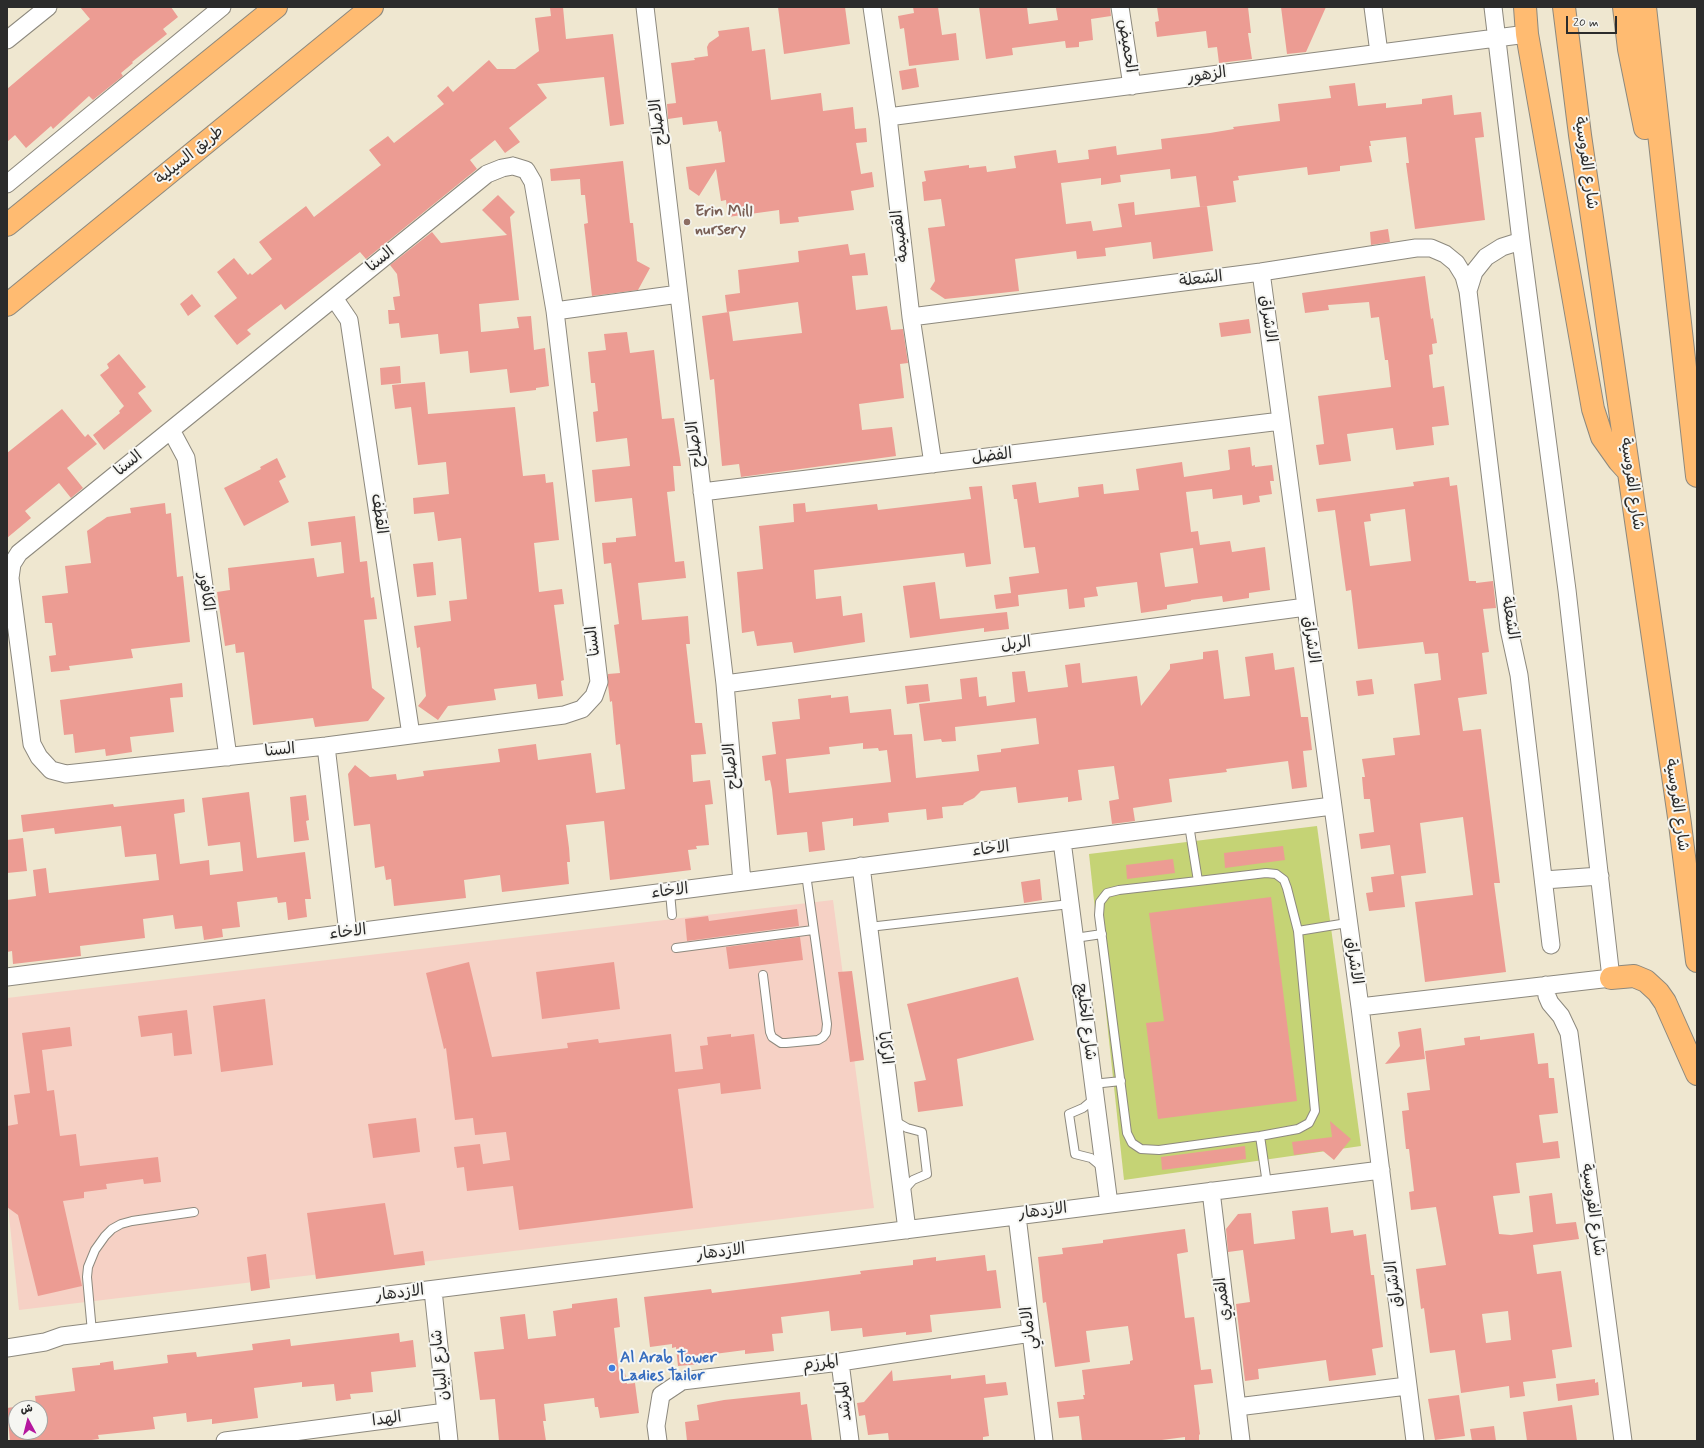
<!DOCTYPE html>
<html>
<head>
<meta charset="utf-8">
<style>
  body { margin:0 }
  #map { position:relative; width:1704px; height:1448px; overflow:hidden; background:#efe7d0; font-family:Mynerve,"Playpen Sans Arabic",sans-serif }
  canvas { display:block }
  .frame { position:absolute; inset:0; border:8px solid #2b2b2b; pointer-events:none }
  .north { position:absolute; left:8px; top:1400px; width:40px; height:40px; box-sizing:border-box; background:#f6f6f2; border:1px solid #a5a5a2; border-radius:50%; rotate:353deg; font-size:11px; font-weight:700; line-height:16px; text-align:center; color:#2b2b2b }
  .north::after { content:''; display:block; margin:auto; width:14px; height:18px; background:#b5179e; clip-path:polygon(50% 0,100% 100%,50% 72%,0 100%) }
  .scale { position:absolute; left:1566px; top:16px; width:51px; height:18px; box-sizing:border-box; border:2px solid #2b2b2b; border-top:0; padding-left:5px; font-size:12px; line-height:14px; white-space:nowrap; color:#2b2b2b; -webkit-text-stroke:3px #f6f6f2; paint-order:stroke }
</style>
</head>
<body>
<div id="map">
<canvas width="1704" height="1448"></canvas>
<div class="frame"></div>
<div class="north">ش</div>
<div class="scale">20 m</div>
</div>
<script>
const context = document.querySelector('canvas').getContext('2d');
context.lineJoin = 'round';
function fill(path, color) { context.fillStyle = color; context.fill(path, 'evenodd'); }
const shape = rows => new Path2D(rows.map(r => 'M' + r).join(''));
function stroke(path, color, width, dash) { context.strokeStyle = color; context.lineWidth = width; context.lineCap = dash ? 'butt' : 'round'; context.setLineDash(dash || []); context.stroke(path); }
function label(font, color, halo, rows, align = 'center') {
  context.font = font + ' Mynerve,"Playpen Sans Arabic",sans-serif'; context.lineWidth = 4; context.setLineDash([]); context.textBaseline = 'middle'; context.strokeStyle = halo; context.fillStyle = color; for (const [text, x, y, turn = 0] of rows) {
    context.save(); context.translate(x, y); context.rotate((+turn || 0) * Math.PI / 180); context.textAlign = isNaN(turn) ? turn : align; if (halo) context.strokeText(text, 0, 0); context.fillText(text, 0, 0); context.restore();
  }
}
const built = shape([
  [833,900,874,1208,19,1310,7,1197,7,998]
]);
const green = shape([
  [1317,826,1361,1146,1124,1180,1089,854]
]);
const building = shape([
  [80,7,171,7,178,17,163,29,167,34,132,62,133,63,121,73,123,76,93,100,89,96,53,129,51,126,26,148,15,135,7,142,7,89,90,19],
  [563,7,566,39,613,34,624,124,610,126,604,77,537,84,547,98,509,128,520,142,505,153,495,140,470,160,477,169,366,259,360,252,285,310,281,304,247,330,251,334,237,345,214,316,237,298,217,272,234,258,248,275,250,273,252,275,272,259,259,242,306,206,314,217,381,165,369,150,388,136,394,143,444,104,437,96,448,86,453,92,489,60,497,69,515,69,539,51,535,18,551,16,550,8],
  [778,7,845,7,850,44,784,54],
  [913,7,938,7,942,35,956,33,959,60,909,66,904,28,900,29,898,16,914,13],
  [979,7,1027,7,1029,24,1058,20,1056,8,1067,7,1110,7,1111,16,1091,19,1093,40,1079,42,1079,47,1066,48,1065,41,1012,48,1013,55,986,59],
  [1157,7,1248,7,1251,33,1248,33,1252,59,1219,63,1217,47,1208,48,1206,31,1157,37,1155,22,1159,21],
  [1281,7,1326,7,1306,52,1287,54],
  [749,27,752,51,765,49,771,100,821,93,823,111,853,107,855,129,866,128,867,142,856,143,861,174,872,172,874,187,851,191,854,210,798,217,799,222,780,224,779,210,728,217,726,200,721,201,716,169,699,196,689,189,686,167,725,162,721,131,719,132,717,121,683,125,682,117,668,119,667,104,676,103,671,63,695,60,694,58,708,56,707,47,709,43,719,36,718,31],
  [916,68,919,87,902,90,899,71],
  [1355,83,1358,106,1386,103,1386,108,1422,104,1422,99,1452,95,1454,115,1481,112,1484,137,1475,138,1485,220,1415,229,1406,163,1409,163,1406,137,1370,141,1371,146,1369,146,1372,162,1340,166,1340,171,1308,175,1307,167,1238,176,1239,180,1233,181,1236,202,1200,207,1196,176,1171,179,1170,169,1120,175,1121,182,1101,185,1101,178,1061,183,1066,224,1091,221,1093,231,1122,227,1118,204,1134,202,1135,215,1207,206,1213,251,1153,259,1151,242,1105,248,1106,256,1077,259,1076,251,1022,258,1015,259,1019,291,945,299,930,289,935,281,928,228,945,226,941,199,924,201,922,182,926,181,924,171,969,165,969,168,986,166,987,172,1016,168,1014,156,1056,150,1058,163,1089,159,1088,150,1116,146,1117,155,1162,149,1161,139,1210,133,1234,129,1233,127,1280,121,1278,104,1331,98,1329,86],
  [623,161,630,223,633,223,637,261,650,268,638,290,592,296,584,224,588,223,585,195,581,195,580,179,551,181,550,169],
  [498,195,515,212,510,217,519,300,479,304,481,332,519,328,517,317,531,316,534,350,545,348,549,386,536,388,536,390,510,393,507,369,470,373,468,351,440,354,438,334,401,338,399,323,389,324,388,310,395,310,393,297,400,296,397,274,390,265,432,232,441,243,507,235,482,210],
  [1388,229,1390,242,1371,245,1370,232],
  [848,244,850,255,865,253,868,275,852,276,856,310,887,306,891,330,903,329,908,363,900,364,904,398,859,404,862,430,892,427,896,456,741,477,739,464,722,466,714,379,710,380,702,316,729,312,733,341,802,333,798,302,727,312,725,295,740,293,738,270,799,262,798,251],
  [1425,276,1431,319,1433,318,1437,343,1432,344,1433,354,1429,355,1433,388,1444,386,1449,425,1432,427,1434,445,1396,450,1393,428,1347,434,1351,461,1319,465,1316,445,1324,444,1318,396,1391,387,1388,360,1385,360,1379,317,1371,318,1369,302,1328,305,1329,310,1305,313,1302,293],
  [192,294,201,306,188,316,180,304],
  [1249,319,1251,333,1221,337,1219,323],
  [627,332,630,353,654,350,662,419,674,418,681,466,673,466,675,491,667,492,675,562,684,561,686,578,638,583,642,620,688,616,690,644,686,644,695,723,702,723,706,754,691,755,693,782,710,780,713,804,705,805,709,845,696,846,697,849,688,850,691,870,610,880,604,821,566,825,569,848,570,862,567,862,569,884,502,892,500,875,464,880,466,898,394,906,391,879,386,880,384,866,375,868,370,824,354,826,348,774,355,765,370,777,396,774,397,780,424,776,423,771,500,762,498,749,536,744,538,760,591,753,596,793,625,789,620,744,616,745,612,701,610,702,608,685,608,674,620,673,614,625,619,624,611,563,604,564,602,543,616,542,616,538,636,536,632,498,595,502,592,470,630,466,627,438,596,442,593,412,598,411,595,383,591,383,588,352,606,350,604,334],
  [119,354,146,387,138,393,152,411,104,450,93,435,120,413,119,411,124,406,100,375,109,368,107,364],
  [400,366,401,383,381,385,380,368],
  [425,382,428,414,515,407,523,476,545,474,546,483,553,482,559,540,534,543,539,592,562,589,564,604,554,605,564,680,561,681,563,696,538,699,536,684,494,689,496,700,448,706,438,720,418,706,426,696,420,647,417,648,414,626,451,621,449,601,467,599,461,538,438,541,434,512,414,514,413,498,449,494,446,462,418,465,411,407,395,409,392,385],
  [62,409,85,437,88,434,97,444,67,468,83,488,71,498,59,483,25,511,31,518,7,538,7,453],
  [1250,447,1252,466,1255,465,1255,467,1272,465,1274,481,1270,481,1272,494,1259,496,1260,502,1243,505,1242,495,1213,499,1212,489,1186,492,1191,532,1198,531,1200,545,1230,541,1232,552,1265,547,1270,590,1249,593,1249,598,1223,602,1222,596,1191,600,1191,601,1167,605,1167,609,1141,613,1137,582,1096,587,1098,596,1084,598,1085,607,1069,609,1067,589,1018,595,1019,606,996,609,994,595,1011,593,1009,577,1039,573,1035,547,1024,548,1017,499,1014,499,1012,485,1036,482,1039,503,1079,497,1078,487,1103,484,1104,494,1139,490,1136,469,1182,462,1184,477,1229,470,1230,469,1228,450],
  [1193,548,1198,583,1165,587,1160,553],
  [277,458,286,477,279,481,289,502,244,526,224,488,261,469,260,467],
  [1449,477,1450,486,1457,485,1469,581,1476,581,1476,583,1493,581,1496,608,1483,609,1489,652,1482,653,1487,694,1458,698,1463,731,1481,729,1500,883,1494,883,1506,972,1425,982,1415,902,1473,895,1463,817,1420,823,1426,873,1401,876,1405,907,1369,911,1366,893,1373,892,1371,877,1394,874,1390,845,1361,849,1359,834,1374,832,1370,799,1364,799,1362,777,1365,777,1362,759,1395,755,1393,738,1420,735,1414,684,1441,680,1438,653,1425,654,1423,642,1358,649,1351,590,1346,591,1335,510,1318,512,1316,499,1414,486,1413,482],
  [1405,509,1411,561,1370,566,1364,522,1371,521,1370,514],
  [982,486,991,564,966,567,964,553,814,570,816,599,841,596,843,616,862,613,865,642,794,653,792,642,757,646,754,631,742,633,737,572,763,569,759,526,794,522,793,504,805,503,806,512,877,504,878,510,971,499,969,487],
  [165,503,166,514,171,513,177,577,183,576,190,642,131,649,133,658,69,666,70,670,51,672,49,656,56,655,52,623,45,623,42,596,68,593,65,566,91,563,87,531,107,517,131,513,130,508],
  [355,516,360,562,367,561,371,598,374,597,377,619,364,620,372,688,385,698,368,721,315,727,313,718,253,725,244,652,236,653,235,644,225,646,217,592,230,590,228,568,314,558,317,577,344,573,341,542,311,546,308,522],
  [433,562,436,595,417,597,413,564],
  [935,582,940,619,1007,612,1009,629,984,632,984,628,910,638,903,586],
  [1218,650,1224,699,1250,696,1245,657,1273,653,1275,670,1294,667,1301,717,1308,717,1312,750,1303,751,1307,787,1292,789,1288,761,1226,769,1227,772,1169,779,1172,802,1133,808,1135,821,1112,824,1109,801,1119,799,1114,766,1078,770,1082,800,1068,802,1068,797,1018,803,1016,787,981,791,974,798,964,803,963,805,942,807,943,818,927,820,926,809,888,813,889,822,853,826,853,818,822,822,825,850,809,852,807,832,777,835,772,789,770,780,765,781,762,756,776,754,772,722,800,719,798,699,831,695,831,698,848,696,850,713,891,709,894,735,912,734,916,778,979,771,977,755,1001,752,1001,749,1039,744,1036,718,955,727,956,741,942,742,941,739,924,741,919,704,962,699,960,679,977,677,979,697,986,696,987,706,1015,702,1012,672,1025,671,1028,692,1068,687,1065,665,1080,663,1082,683,1137,676,1141,706,1170,669,1170,664,1203,659,1203,652],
  [863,743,863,749,878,748,879,751,887,750,891,782,789,793,786,759,830,754,829,747],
  [1372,679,1374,694,1358,696,1356,681],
  [182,683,183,697,170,698,174,732,130,737,132,752,106,756,105,749,75,753,73,734,64,735,60,700],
  [928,684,930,701,907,704,905,686],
  [249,792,257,858,305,852,311,899,305,899,307,917,288,920,286,902,278,903,277,897,237,902,240,927,222,929,223,937,204,940,202,926,175,929,173,915,143,919,145,938,80,946,81,956,13,964,12,951,7,952,7,900,36,896,33,870,46,868,49,893,159,880,156,854,125,857,121,826,55,834,54,828,23,832,21,815,113,804,114,807,184,799,185,812,174,814,180,864,209,860,210,875,243,871,240,842,208,846,202,798],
  [306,795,309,820,306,821,309,840,294,842,290,797],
  [23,838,27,871,7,873,7,840],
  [1283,846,1285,860,1225,868,1224,853],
  [1173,859,1175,873,1127,879,1126,865],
  [1040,879,1042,900,1024,903,1021,882],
  [1271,897,1297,1101,1158,1119,1146,1023,1164,1021,1149,913],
  [797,909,799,926,687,941,685,919,708,916,709,921],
  [800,937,803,960,729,969,726,947],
  [469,962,492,1057,568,1048,567,1043,598,1039,599,1043,671,1034,675,1072,703,1069,700,1046,708,1045,707,1037,731,1034,731,1037,754,1034,761,1089,721,1094,720,1083,678,1089,693,1208,519,1230,513,1186,467,1191,464,1167,457,1168,454,1147,480,1144,483,1164,510,1160,506,1132,475,1135,473,1118,455,1120,446,1048,444,1049,426,973],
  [614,962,620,1009,542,1019,536,972],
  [852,971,864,1060,850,1062,838,972],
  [1018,977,1034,1040,957,1059,963,1106,918,1112,914,1082,926,1080,907,1004],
  [265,999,273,1065,221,1072,213,1006],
  [187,1010,192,1054,174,1056,172,1033,141,1037,138,1016],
  [70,1027,72,1046,42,1050,47,1091,54,1090,60,1136,76,1134,80,1166,158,1157,161,1182,144,1184,143,1179,106,1184,107,1189,84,1192,84,1198,63,1201,82,1286,38,1296,18,1215,7,1207,7,1126,18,1124,14,1095,30,1093,22,1033],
  [1421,1028,1425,1059,1385,1064,1400,1046,1398,1032],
  [1534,1033,1538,1064,1548,1063,1549,1078,1554,1078,1558,1113,1539,1115,1543,1143,1558,1141,1560,1158,1516,1163,1520,1193,1493,1196,1499,1234,1511,1235,1533,1232,1529,1196,1552,1193,1556,1224,1576,1222,1579,1239,1533,1245,1537,1274,1561,1271,1572,1347,1552,1350,1556,1378,1523,1382,1525,1396,1510,1398,1509,1386,1461,1393,1455,1350,1430,1353,1424,1308,1421,1309,1416,1269,1446,1265,1436,1207,1411,1210,1409,1192,1414,1191,1409,1149,1406,1149,1402,1111,1409,1110,1407,1093,1430,1090,1425,1051,1465,1045,1464,1038,1480,1036,1480,1040],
  [1508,1311,1511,1340,1486,1343,1482,1314],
  [416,1118,420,1152,373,1158,368,1124],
  [1330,1121,1351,1139,1334,1160,1323,1151,1294,1155,1292,1142,1332,1137],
  [1245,1146,1246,1159,1162,1170,1161,1157],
  [385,1203,394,1255,423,1251,425,1265,316,1279,307,1213],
  [1328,1207,1331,1233,1353,1230,1354,1236,1366,1234,1371,1275,1374,1275,1383,1347,1372,1349,1376,1375,1329,1381,1326,1360,1258,1369,1259,1379,1245,1381,1236,1304,1250,1302,1243,1250,1228,1252,1226,1229,1238,1214,1251,1213,1254,1244,1295,1239,1292,1211],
  [1185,1229,1188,1252,1177,1254,1185,1318,1194,1317,1201,1370,1211,1369,1213,1383,1194,1385,1200,1434,1199,1435,1199,1440,1185,1441,1185,1437,1154,1441,1082,1441,1079,1416,1059,1418,1057,1402,1084,1399,1083,1395,1085,1395,1082,1370,1130,1364,1130,1361,1133,1360,1128,1326,1086,1331,1090,1362,1055,1367,1046,1302,1043,1303,1038,1257,1063,1254,1062,1248,1103,1243,1103,1240],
  [266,1254,270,1288,251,1291,247,1257],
  [985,1255,987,1271,996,1270,1001,1308,930,1315,932,1332,906,1335,906,1332,863,1337,862,1328,831,1331,829,1311,781,1317,783,1333,772,1334,774,1351,745,1354,745,1350,699,1356,700,1364,678,1366,676,1347,672,1348,672,1344,650,1347,644,1297,711,1289,712,1293,793,1283,861,1274,860,1271,913,1265,913,1260,936,1257,936,1261],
  [617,1298,620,1327,614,1328,619,1373,625,1373,627,1384,635,1383,639,1413,600,1418,598,1407,595,1407,594,1398,544,1404,546,1421,543,1421,546,1441,499,1441,495,1399,480,1400,474,1352,504,1349,500,1317,525,1314,528,1339,556,1336,553,1311,572,1308,572,1304],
  [399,1333,400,1342,413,1340,416,1367,371,1372,373,1392,350,1394,351,1399,336,1401,334,1384,302,1387,302,1382,254,1388,258,1418,212,1424,212,1419,187,1422,186,1413,153,1417,155,1429,98,1435,99,1439,84,1441,10,1441,7,1408,36,1404,35,1396,75,1391,72,1368,100,1365,100,1363,113,1361,114,1370,168,1363,167,1355,196,1352,197,1357,253,1350,252,1344,290,1339,291,1346],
  [16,1408,40,1408,40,1432,16,1432],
  [892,1370,893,1381,951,1375,951,1379,985,1375,986,1384,1006,1382,1008,1395,984,1398,989,1436,983,1437,983,1441,889,1441,888,1433,868,1435,865,1415,859,1416,857,1403,864,1402],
  [1595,1379,1595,1383,1598,1382,1599,1395,1558,1401,1556,1384],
  [800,1392,801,1405,807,1404,812,1441,687,1441,685,1422,699,1420,697,1405,724,1400],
  [1459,1395,1465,1436,1435,1440,1428,1399],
  [1572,1405,1577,1441,1527,1441,1523,1412],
  [1494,1426,1496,1441,1472,1441,1470,1429]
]);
const lane = shape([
  [1189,825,1198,881],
  [670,892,672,915],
  [869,927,1070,904],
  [1298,931,1315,1111,1309,1123,1298,1129,1260,1136,1159,1150,1141,1149,1132,1143,1127,1133,1099,915,1100,902,1107,893,1119,890,1198,881,1266,873,1276,874,1284,880,1287,888,1298,931,1347,923],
  [1075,938,1102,934],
  [676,948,813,930],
  [763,975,770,1032,772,1037,781,1043,786,1043,818,1040,823,1037,826,1033,827,1024,806,874],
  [1093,1084,1121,1081],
  [1095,1098,1083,1108,1069,1114,1075,1154,1091,1158,1103,1168],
  [895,1121,907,1128,922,1132,927,1174,913,1180,903,1191],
  [1260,1136,1267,1184],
  [92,1332,87,1277,88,1267,95,1250,105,1236,112,1229,121,1224,132,1221,194,1212]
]);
const street = shape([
  [645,7,725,684,742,882],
  [872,7,888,117,911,317,933,464],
  [1120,7,1132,86],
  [1373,7,1379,53],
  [7,40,48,7],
  [888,117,1527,34],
  [513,166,526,170,533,182,555,311,599,682,594,696,582,709,564,715,326,746,66,774,51,770,39,757,32,744,10,578,12,564,19,553,487,174,502,168,513,166],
  [7,184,222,7],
  [1261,272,1360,1007,1415,1441],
  [1468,291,1474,272,1486,257,1502,247,1521,241],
  [334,298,349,320,411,735],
  [555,311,679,294],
  [911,317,1261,272,1416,248,1431,248,1445,254,1456,263,1464,276,1468,291,1509,629,1519,675,1551,945],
  [171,430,186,458,228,757],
  [702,492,1281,421],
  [725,684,1306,607],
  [326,746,348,933],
  [1062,841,1109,1204],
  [861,866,907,1230],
  [1544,880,1600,876],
  [7,977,1332,806],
  [1546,985,1547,996,1550,1003,1561,1016,1569,1033,1623,1441],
  [1360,1007,1611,978,1567,590,1521,241,1493,7],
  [1211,1191,1241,1441],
  [1017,1216,1044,1441],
  [433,1290,449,1441],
  [7,1348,45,1342,62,1336,1381,1170],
  [840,1362,850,1441],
  [1237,1407,1407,1386],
  [225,1441,446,1412],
  [658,1441,656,1426,661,1395,682,1381,840,1362,1031,1333]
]);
const primary = shape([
  [7,225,276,7],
  [7,305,372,7]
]);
const highway = shape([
  [1525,7,1527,34,1593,409,1602,437,1619,461,1629,472],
  [1564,7,1580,135,1680,824,1697,961],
  [1624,7,1629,49,1645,128],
  [1645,7,1697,476],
  [1611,978,1634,976,1646,981,1658,992,1665,1002,1697,1074]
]);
const markers = [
  [687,222,4,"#8d6e63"],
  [612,1368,4,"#3f7fe0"]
];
const streetNames = [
  ["الحميض",1126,46,81],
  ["الزهور",1207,76,-8],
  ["الاصلاح",659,122,-97],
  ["طريق السيلية",190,156,-39],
  ["شارع الفروسية",1585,163,82],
  ["القصيمة",901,236,-97],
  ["السنا",381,260,-39],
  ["الشعلة",1201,280,-7],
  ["الاشراق",1267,319,82],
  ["الاصلاح",696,444,-97],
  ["الفضل",992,457,-7],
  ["السنا",129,464,-39],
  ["شارع الفروسية",1631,484,82],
  ["القطف",378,514,82],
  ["الكافور",205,592,82],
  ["الشعلة",1509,618,81],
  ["الاشراق",1310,640,82],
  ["السنا",594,641,-97],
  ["الربل",1016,645,-8],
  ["السنا",280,751,-6],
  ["الاصلاح",732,766,-95],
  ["شارع الفروسية",1676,805,82],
  ["الاخاء",991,850,-7],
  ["الاخاء",670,892,-7],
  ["الاخاء",348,933,-7],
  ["الاشراق",1353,961,82],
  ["شارع الخليج",1085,1022,83],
  ["الركايا",884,1048,83],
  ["شارع الفروسية",1592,1210,82],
  ["الازدهار",1043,1212,-7],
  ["الازدهار",721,1253,-7],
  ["الاشراق",1395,1284,-97],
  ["الازدهار",400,1294,-7],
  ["القمري",1224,1299,-97],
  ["الاماني",1030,1328,-97],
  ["المرزم",821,1364,-7],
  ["شارع البيان",441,1365,-96],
  ["المرشد",845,1401,-97],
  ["الهدا",387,1420,-8]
];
const educationNames = [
  ["Erin Mill",695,213],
  ["nursery",695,231]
];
const shopNames = [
  ["Al Arab Tower",620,1359],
  ["Ladies Tailor",620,1377]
];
fill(built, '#f6d1c5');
fill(green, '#c5d375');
fill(building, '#ec9c93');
stroke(lane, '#8d897e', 10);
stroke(street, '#8d897e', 19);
stroke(primary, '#8d897e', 24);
stroke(highway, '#8d897e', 24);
stroke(lane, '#fff', 8);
stroke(street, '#fff', 17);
stroke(primary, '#ffbb71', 22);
stroke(highway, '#ffbb71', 22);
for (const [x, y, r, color] of markers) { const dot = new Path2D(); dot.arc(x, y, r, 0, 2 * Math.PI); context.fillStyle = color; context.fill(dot); stroke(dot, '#f6f6f2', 1.5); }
label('16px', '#2b2b2b', '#f6f6f2', streetNames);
label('bold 16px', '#785e54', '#f6f6f2', educationNames, 'left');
label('bold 16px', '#366cbe', '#f6f6f2', shopNames, 'left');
</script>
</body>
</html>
